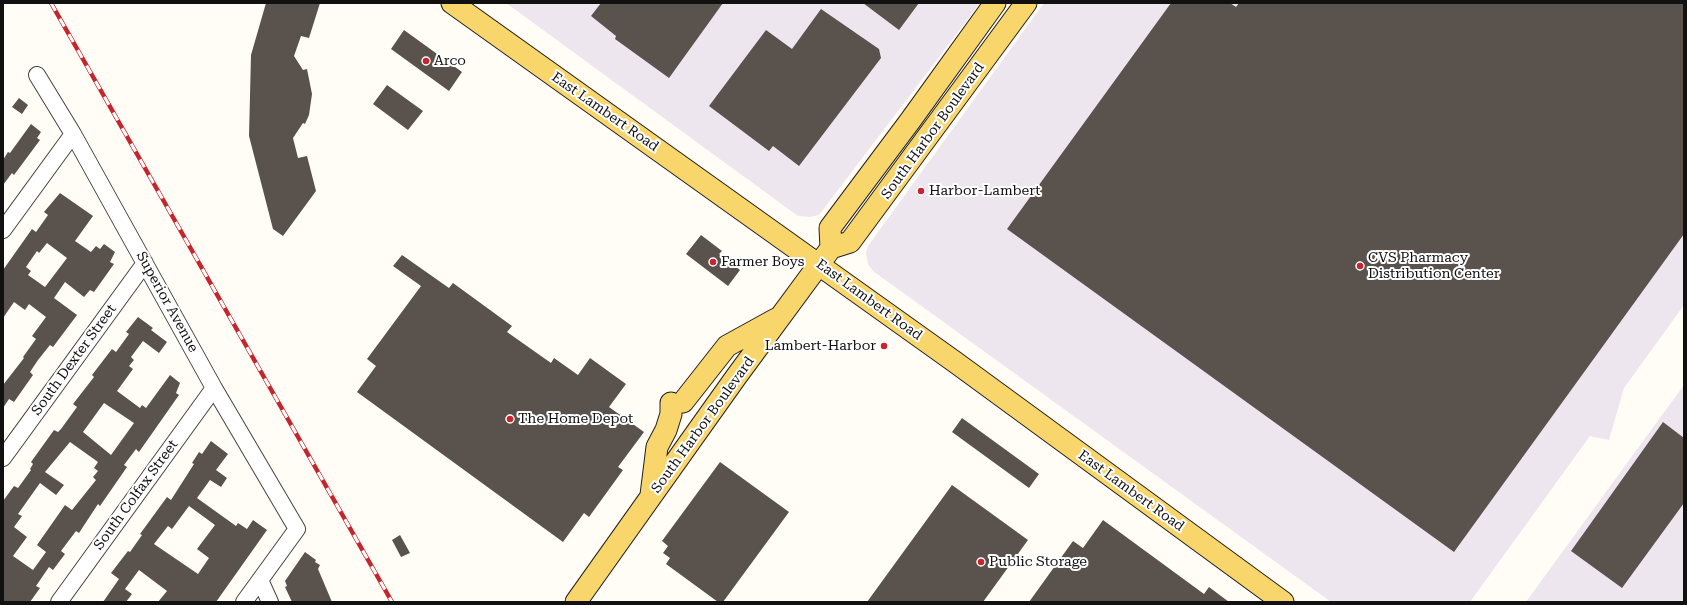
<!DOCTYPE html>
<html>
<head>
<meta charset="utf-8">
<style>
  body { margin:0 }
  #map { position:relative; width:1687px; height:605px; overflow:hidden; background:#fffdf5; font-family:"Roboto Serif",serif }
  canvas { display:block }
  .frame { position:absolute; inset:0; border:4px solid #111; pointer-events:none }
</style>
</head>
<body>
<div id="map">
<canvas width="1687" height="605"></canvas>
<div class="frame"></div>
</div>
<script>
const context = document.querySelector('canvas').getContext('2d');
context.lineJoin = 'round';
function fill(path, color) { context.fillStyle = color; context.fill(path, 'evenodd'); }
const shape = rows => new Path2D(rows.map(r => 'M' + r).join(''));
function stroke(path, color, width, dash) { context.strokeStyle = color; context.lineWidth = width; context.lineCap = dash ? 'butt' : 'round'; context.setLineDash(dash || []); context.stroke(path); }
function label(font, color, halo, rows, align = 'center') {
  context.font = font + ' "Roboto Serif",serif'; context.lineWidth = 4; context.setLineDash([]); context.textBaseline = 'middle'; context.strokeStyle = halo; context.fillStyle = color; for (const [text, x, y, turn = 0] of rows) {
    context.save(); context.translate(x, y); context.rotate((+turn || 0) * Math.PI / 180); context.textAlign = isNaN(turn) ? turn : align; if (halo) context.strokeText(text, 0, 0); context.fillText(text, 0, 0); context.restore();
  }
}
const industrial = shape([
  [506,3,980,3,819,215,810,217,798,216],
  [1044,3,1684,3,1684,305,1624,388,1609,440,1590,436,1470,602,1331,602,873,271,868,264,866,253,868,246],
  [1684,385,1684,602,1526,602,1662,415]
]);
const building = shape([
  [266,3,320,3,309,38,301,36,294,56,303,70,307,69,312,94,309,115,305,124,303,123,293,138,298,158,307,156,316,191,283,236,273,229,249,136,251,55],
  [601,3,723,3,669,78,615,39,616,36,591,16],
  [863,3,919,3,899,30],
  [1171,3,1230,3,1236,7,1239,3,1684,3,1684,234,1454,552,1007,229],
  [821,9,879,49,881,58,799,166,773,146,769,151,709,106,766,30,792,49],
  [404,30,462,72,449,91,391,49],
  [387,85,423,111,408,130,373,104],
  [19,98,28,105,22,114,12,107],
  [31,124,41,132,37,138,40,140,14,175,12,173,3,185,3,160,8,152,10,153],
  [60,193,93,216,75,241,91,252,96,246,100,249,104,244,115,252,110,262,114,264,94,292,90,290,84,297,65,282,54,298,77,315,53,347,50,345,38,360,30,372,33,375,14,402,9,399,3,408,3,385,24,358,23,357,36,339,32,336,46,317,29,304,25,310,14,302,3,318,3,270,32,229,36,232,48,215,44,212],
  [47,243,67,258,45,287,28,275,31,271,26,267,37,251,39,253],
  [701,235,722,251,719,254,740,270,728,286,686,254],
  [402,255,449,288,453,283,512,326,507,332,551,363,554,358,578,375,590,358,626,384,609,407,644,432,618,467,623,470,589,517,584,513,563,542,357,392,376,366,367,359,421,286,393,266],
  [138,317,153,328,151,330,167,342,159,353,143,341,131,357,134,360,129,366,133,369,117,391,140,408,142,405,146,408,170,375,180,383,176,393,179,395,139,452,136,449,124,465,127,467,100,506,98,504,79,533,76,531,61,551,65,554,53,570,49,567,36,586,40,588,30,602,3,602,3,501,14,486,18,488,31,470,30,469,33,464,31,462,54,430,58,432,61,429,77,407,73,404,94,377,92,375,112,349,116,352,129,334,126,332],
  [104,403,134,423,111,455,83,432],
  [70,442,98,462,94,468,98,471,93,477,96,480,72,510,65,505,37,545,46,552,33,570,13,556,27,537,14,527,22,516,18,514,40,483,56,495,64,485,45,472],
  [962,418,1039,474,1029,488,952,432],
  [1663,422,1684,438,1684,503,1622,588,1571,551],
  [211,441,228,454,216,470,227,478,221,487,210,480,197,498,236,526,238,523,247,529,253,520,267,530,216,602,158,602,167,591,139,570,125,589,132,594,126,602,103,602,119,579,111,573,128,551,130,552,142,535,140,534,167,497,171,500,194,464,192,463,199,452,202,454],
  [189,506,215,525,197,549,209,558,198,574,154,544,168,526,172,529],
  [720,462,789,512,723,602,718,602,666,564,670,558,663,553,668,546,662,541],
  [952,485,1028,540,983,602,867,602],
  [1103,520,1204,594,1209,587,1229,602,1029,602,1073,541,1083,548],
  [400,535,410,553,401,557,392,540],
  [305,552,316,560,315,562,320,565,318,569,332,602,292,602,285,587,287,586,285,581]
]);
const minor = shape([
  [37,75,73,134,214,388,297,529,244,602],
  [3,230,73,134],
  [3,458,145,263],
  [260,580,270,602],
  [59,602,214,388]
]);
const major = shape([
  [452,3,955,362,1283,602],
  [831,248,830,228,910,121,995,3],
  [683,402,727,346,776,319],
  [651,495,657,447,666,430,671,414,671,403],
  [576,602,736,377,831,248,850,242,1026,3]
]);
const rail = shape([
  [51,3,392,602]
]);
const markers = [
  [426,61,4,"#c4262e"],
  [921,191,4,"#c4262e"],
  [713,262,4,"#c4262e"],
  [1360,266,4,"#c4262e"],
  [884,346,4,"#c4262e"],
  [510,419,4,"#c4262e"],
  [981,562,4,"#c4262e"]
];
const poiNames = [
  ["Arco",434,61],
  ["Harbor-Lambert",929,191],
  ["CVS Pharmacy",1368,258],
  ["Distribution Center",1368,274],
  ["Farmer Boys",721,262],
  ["Lambert-Harbor",876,346,"right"],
  ["The Home Depot",518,419],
  ["Public Storage",989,562]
];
const streetNames = [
  ["East Lambert Road",605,112,35],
  ["South Harbor Boulevard",933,131,-54],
  ["East Lambert Road",869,300,36],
  ["Superior Avenue",167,302,61],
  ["South Dexter Street",74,360,-54],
  ["South Harbor Boulevard",703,425,-54],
  ["East Lambert Road",1131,491,36],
  ["South Colfax Street",136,495,-54]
];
fill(industrial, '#eee6ef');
fill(building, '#5a524d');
stroke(minor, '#444', 18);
stroke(major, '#222', 23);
stroke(minor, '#fff', 16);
stroke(major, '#f9d66b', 21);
stroke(rail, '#c4262e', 4.5);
stroke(rail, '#fff', 3, [9]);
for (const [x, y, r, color] of markers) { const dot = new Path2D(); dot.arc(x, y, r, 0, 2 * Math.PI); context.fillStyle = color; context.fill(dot); stroke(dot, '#fff', 1.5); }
label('14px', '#111', '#fff', poiNames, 'left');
label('14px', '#111', '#fff', streetNames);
</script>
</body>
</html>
